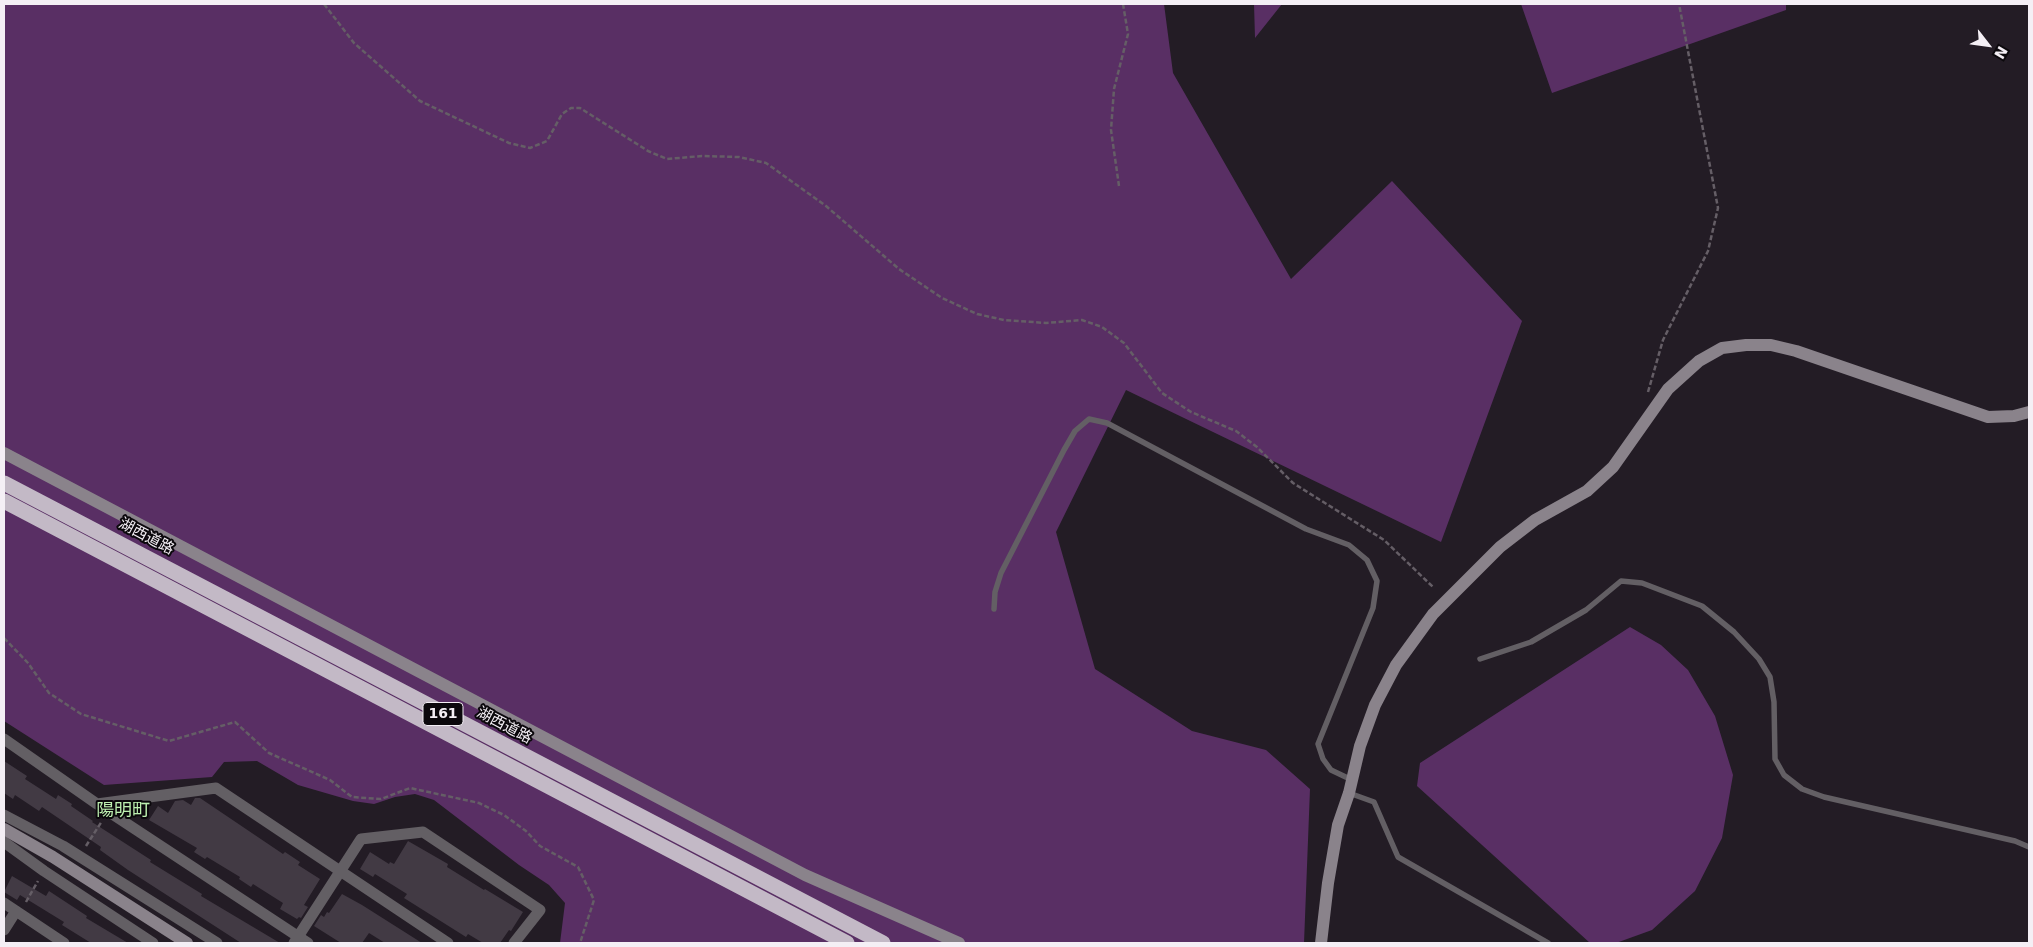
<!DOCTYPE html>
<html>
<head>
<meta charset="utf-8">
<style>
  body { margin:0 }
  #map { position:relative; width:2033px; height:947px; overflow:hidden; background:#231c25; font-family:"DejaVu Sans",sans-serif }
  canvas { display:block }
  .frame { position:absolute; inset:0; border:5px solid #f4eff5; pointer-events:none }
  .north { position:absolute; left:1963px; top:20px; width:50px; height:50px; -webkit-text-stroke:4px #0b080c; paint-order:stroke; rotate:120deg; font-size:14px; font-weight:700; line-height:20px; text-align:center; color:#f4eff5 }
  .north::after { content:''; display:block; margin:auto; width:18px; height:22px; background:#f4eff5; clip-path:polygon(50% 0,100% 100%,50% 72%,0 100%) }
</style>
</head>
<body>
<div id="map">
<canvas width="2033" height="947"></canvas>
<div class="frame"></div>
<div class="north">N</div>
</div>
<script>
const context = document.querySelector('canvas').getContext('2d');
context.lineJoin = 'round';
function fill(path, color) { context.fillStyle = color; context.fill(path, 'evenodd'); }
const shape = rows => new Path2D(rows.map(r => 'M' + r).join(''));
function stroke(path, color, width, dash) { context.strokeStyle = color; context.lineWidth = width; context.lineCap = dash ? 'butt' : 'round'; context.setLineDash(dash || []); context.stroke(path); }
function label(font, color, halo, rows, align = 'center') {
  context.font = font + ' "DejaVu Sans","Noto Sans JP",sans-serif'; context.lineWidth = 4; context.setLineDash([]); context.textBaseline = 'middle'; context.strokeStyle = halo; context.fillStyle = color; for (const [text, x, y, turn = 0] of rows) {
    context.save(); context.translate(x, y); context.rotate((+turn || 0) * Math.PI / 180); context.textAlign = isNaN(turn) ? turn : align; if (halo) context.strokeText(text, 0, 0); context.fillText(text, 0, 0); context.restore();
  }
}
const green = shape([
  [4,4,1164,4,1173,73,1291,279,1392,181,1522,321,1441,542,1126,390,1056,532,1095,669,1192,731,1266,750,1310,789,1304,943,560,943,565,903,549,885,519,865,434,800,415,794,395,797,374,804,353,801,298,785,257,761,224,762,212,777,104,785,4,721],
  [1254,4,1282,4,1255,38],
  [1521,4,1786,4,1786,10,1552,93],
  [1630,627,1661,645,1688,670,1715,716,1733,775,1722,838,1695,891,1652,930,1616,943,1590,943,1417,786,1420,763]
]);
const building = shape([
  [4,761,27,776,25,779,56,799,58,795,72,804,71,806,93,821,92,822,151,860,150,862,202,894,201,896,280,943,241,943,128,870,100,850,101,847,42,807,39,811,15,795,13,799,4,793],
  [195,798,200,798,283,854,285,852,300,862,298,865,320,879,304,905,308,907,301,918,299,917,297,919,280,909,283,903,253,884,251,887,239,879,240,877,207,857,205,859,194,852,197,848,149,820,158,806,168,813,175,801,183,800,191,805],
  [408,841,448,864,447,867,484,890,485,889,523,912,511,931,509,930,500,943,483,943,468,934,466,937,404,898,407,894,375,874,373,877,360,869,370,852,389,864,390,862,394,864],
  [12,876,46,896,49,891,87,916,86,918,128,943,91,943,62,925,64,922,20,895,17,900,4,892],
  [342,894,362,905,422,943,385,943,369,933,362,943,341,943,314,926,321,915,324,917,327,912,329,913]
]);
const path = shape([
  [324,4,354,43,420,101,509,143,530,148,547,141,562,114,571,108,580,108,648,151,667,159,702,156,739,157,766,163,826,206,899,269,942,298,977,314,1004,320,1046,323,1082,320,1102,327,1124,343,1162,393,1191,412,1236,431,1257,447,1293,483,1384,540,1433,587],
  [1119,186,1111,130,1114,89,1128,34,1123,4],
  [1648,392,1663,340,1708,251,1718,208,1679,4],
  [4,638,28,663,49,693,81,714,169,741,235,722,269,753,330,780,352,797,381,799,410,788,479,803,504,815,526,831,540,846,578,867,594,900,580,943],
  [86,846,102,821],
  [26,902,38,881]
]);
const lane = shape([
  [994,609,995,592,1001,573,1064,450,1075,431,1089,419,1107,423,1306,529,1349,545,1367,560,1377,581,1373,608,1318,744,1323,759,1331,770,1352,780],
  [1480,659,1531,642,1586,610,1621,581,1642,583,1702,606,1734,632,1759,659,1770,677,1774,702,1775,759,1784,775,1802,789,1824,797,2015,841,2029,847],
  [1349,793,1374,802,1398,857,1548,943]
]);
const street = shape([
  [4,739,97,804,308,943],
  [97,804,216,788,448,943],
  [4,815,63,846,217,943],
  [4,842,44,871,153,943],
  [4,903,64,943],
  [4,930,16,911],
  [294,943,361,839,423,832,540,910,514,943]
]);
const secondary = shape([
  [4,453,805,875,959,943],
  [4,829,53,857,187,943],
  [1321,943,1328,883,1338,825,1349,793,1360,746,1375,705,1396,665,1433,614,1500,547,1535,520,1587,491,1613,467,1668,389,1699,361,1722,348,1746,345,1771,345,1796,351,1988,417,2014,416,2029,412]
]);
const highway = shape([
  [4,483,883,943],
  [4,501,847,943]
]);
const shields = [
  [443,714,40]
];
const shieldNames = [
  ["161",443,714]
];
const streetNames = [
  ["湖西道路",146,537,28],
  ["湖西道路",504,726,28]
];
const quarterNames = [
  ["陽明町",123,811]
];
fill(green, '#592f64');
fill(building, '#423a44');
stroke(path, '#655e66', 2.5, [5, 2.5]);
stroke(lane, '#635f64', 5.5);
stroke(street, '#635f64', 11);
stroke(secondary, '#8a838b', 12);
stroke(highway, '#c3b9c6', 15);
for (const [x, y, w] of shields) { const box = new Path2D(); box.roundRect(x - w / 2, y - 11.5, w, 23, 4); context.fillStyle = '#0b080c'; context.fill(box); stroke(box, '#f4eff5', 1); }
label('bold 14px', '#f4eff5', null, shieldNames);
label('15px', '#f4eff5', '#0b080c', streetNames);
label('18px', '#bdf0b0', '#0b080c', quarterNames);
</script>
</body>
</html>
